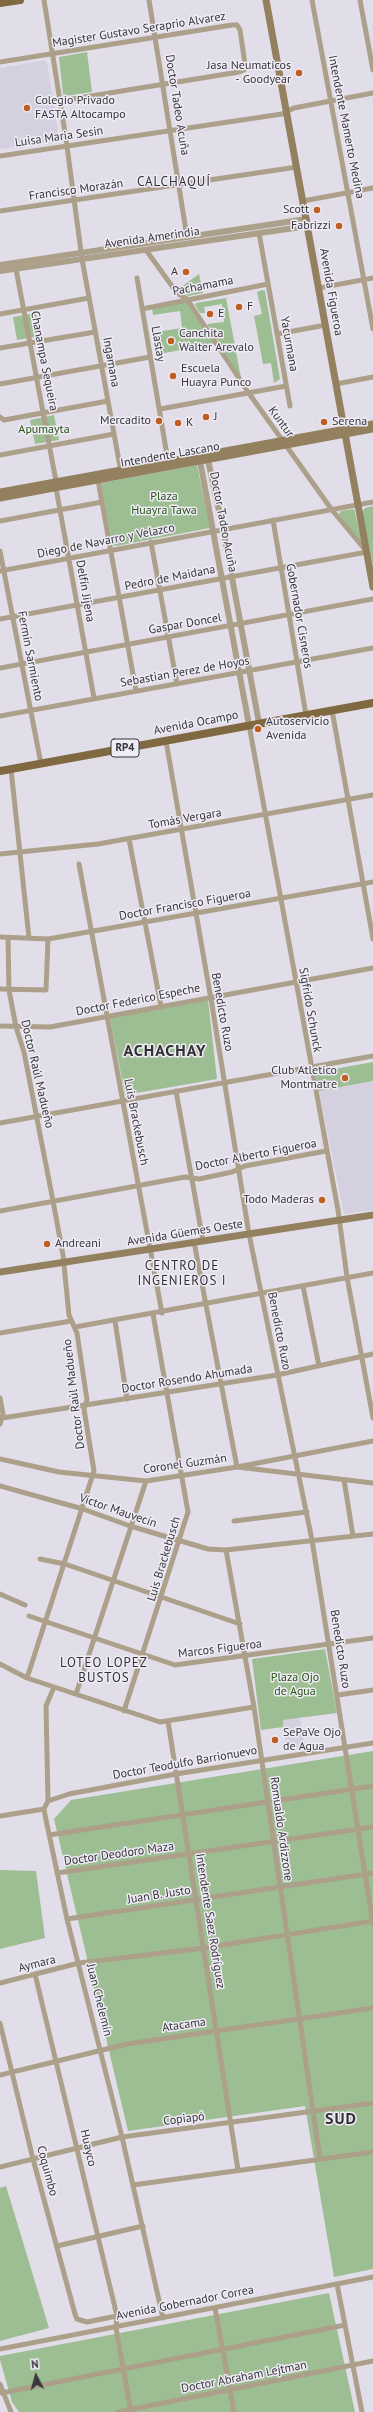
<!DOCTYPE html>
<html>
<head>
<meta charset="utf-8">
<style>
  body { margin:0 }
  #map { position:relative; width:373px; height:2412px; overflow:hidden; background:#e2dee9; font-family:"PT Sans",sans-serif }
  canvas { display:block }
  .north { position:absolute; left:16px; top:2356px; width:40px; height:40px; -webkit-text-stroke:3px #efecf6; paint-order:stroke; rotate:354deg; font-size:11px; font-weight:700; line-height:16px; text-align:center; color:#37363a }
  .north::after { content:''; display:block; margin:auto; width:14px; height:18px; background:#37363a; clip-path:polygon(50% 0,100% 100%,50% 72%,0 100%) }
</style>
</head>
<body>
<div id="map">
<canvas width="373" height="2412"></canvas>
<div class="north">N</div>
</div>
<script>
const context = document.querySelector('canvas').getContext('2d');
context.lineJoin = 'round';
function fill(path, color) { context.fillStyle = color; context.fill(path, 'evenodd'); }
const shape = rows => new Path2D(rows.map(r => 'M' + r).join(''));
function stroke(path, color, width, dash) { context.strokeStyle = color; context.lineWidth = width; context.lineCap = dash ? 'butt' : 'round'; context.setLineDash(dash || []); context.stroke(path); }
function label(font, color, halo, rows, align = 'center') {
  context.font = font + ' "PT Sans",sans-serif'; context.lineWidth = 3; context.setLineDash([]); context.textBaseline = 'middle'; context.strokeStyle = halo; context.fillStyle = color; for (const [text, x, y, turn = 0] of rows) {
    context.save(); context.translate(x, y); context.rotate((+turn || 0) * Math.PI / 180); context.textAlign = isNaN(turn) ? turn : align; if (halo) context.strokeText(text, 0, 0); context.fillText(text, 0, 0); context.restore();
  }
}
const built = shape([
  [45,60,47,63,59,138,58,141,0,149,0,68],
  [373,1081,373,1210,344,1214,319,1091],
  [300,1718,305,1748,287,1750,282,1720]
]);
const green = shape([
  [87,52,92,92,65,96,63,94,59,57],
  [199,274,203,293,189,296,181,292,180,288],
  [262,290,265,291,280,379,274,383,271,363,263,364,254,316,262,314,257,292],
  [226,298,241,378,207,324,224,322,222,304,204,307,205,313,200,313,195,305,196,303],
  [187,299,216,343,160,354,156,332,182,328,180,311,153,315,152,307],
  [36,313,40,336,17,340,13,317],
  [54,415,59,440,35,444,30,420],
  [197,465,210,528,116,546,112,545,101,483],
  [373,506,373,565,362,512,365,508],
  [354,509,362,543,361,544,339,514,341,511],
  [208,1000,217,1079,125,1095,110,1018],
  [373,1062,373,1081,319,1091,316,1075,318,1072],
  [325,1649,337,1713,283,1720,283,1727,261,1730,252,1659],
  [373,1751,373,2269,334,2277,305,2106,128,2131,54,1819,71,1800],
  [0,1870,36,1871,45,1938,0,1949],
  [6,2186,49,2328,0,2341,0,2188],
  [329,2293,355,2412,19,2412,12,2402,0,2360,0,2356]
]);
const minor = shape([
  [44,0,66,139,82,259,121,472],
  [149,0,187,237],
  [312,0,373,329],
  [360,0,373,70],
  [0,62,232,25,237,25,240,30,245,64,244,70,239,72,60,101],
  [0,156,282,114,294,108,373,93],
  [303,201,373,188],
  [0,211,297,167],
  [259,233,290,406],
  [146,250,177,293,187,299,248,392,332,510,367,552],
  [16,269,56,481],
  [137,278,168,461],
  [319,288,373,278],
  [142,309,268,284],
  [0,314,89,298],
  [277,334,326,325],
  [0,348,95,332],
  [0,384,150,357],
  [336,384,373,377],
  [160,409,286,386],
  [0,417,4,420,108,401],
  [0,455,114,434],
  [98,480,136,691],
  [56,488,94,698],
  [273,520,306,715],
  [0,521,102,502],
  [151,542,177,684],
  [0,551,41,764],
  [0,571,373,502],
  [0,619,367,552],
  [0,668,373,599],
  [332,710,373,939],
  [0,716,373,648],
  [249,725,338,1210,347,1277,373,1418],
  [166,741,212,1005,249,1234,312,1540,373,1924],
  [11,769,29,938],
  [129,839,161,1006],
  [0,854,98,844,373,795],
  [79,864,162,1313],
  [0,937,48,939,373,882],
  [8,938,9,990,16,1027,24,1052,53,1201,63,1255,69,1315,77,1333,87,1400,84,1409,94,1471,27,1678],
  [0,989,46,990,48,939],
  [0,1026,50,1027,373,968],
  [176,1091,203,1241],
  [0,1123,373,1056],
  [0,1211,185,1177,199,1179,232,1172,245,1166,326,1151],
  [194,1242,237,1467,373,1483],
  [303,1286,319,1366],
  [115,1321,127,1399],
  [75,1327,373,1273],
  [0,1333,71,1321],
  [0,1398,3,1414,0,1424],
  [2,1418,277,1375,373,1354],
  [0,1459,59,1472,146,1481,237,1467,373,1441],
  [344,1480,353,1536],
  [0,1486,83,1509,130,1526,208,1549,226,1550,373,1534],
  [234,1521,307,1512],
  [226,1550,254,1707,320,2159],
  [40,1559,65,1564,240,1624],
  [0,1594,25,1605],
  [29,1616,175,1665,373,1638],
  [0,1664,27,1678,160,1722,254,1707],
  [54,1687,46,1706,48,1801,44,1809,45,1815,67,1919,122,2137,163,2318],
  [76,1694,146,1481],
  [338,1695,373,1690],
  [124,1711,188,1512,153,1314],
  [168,1721,238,2170],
  [48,1801,69,1794,176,1774,373,1743],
  [0,1816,44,1809],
  [49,1835,373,1786],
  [57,1873,373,1827],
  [67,1919,373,1873],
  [35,1974,117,2316,116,2328,131,2412],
  [0,1983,79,1963,204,1948,373,1921],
  [0,2023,33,2159,75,2314,77,2319,87,2322,117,2316],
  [0,2075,127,2044,373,2008],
  [0,2167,122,2137,373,2103],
  [133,2185,373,2152],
  [57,2246,143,2226],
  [337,2284,362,2412],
  [215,2308,234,2412],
  [0,2349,373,2277],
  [0,2384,11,2412],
  [2,2393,345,2325],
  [118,2412,373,2361]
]);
const tertiary = shape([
  [0,265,307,219],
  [0,271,308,226],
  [249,725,200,461,203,454,208,460,223,529,259,723]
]);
const secondary = shape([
  [266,0,373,587],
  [0,492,373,424],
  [0,498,373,429],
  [0,1272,373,1215]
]);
const primary = shape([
  [0,3,20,0],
  [0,771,373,703]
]);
const markers = [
  [299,73,4,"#c05e22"],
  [27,108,4,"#c05e22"],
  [317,210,4,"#c05e22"],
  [339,226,4,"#c05e22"],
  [186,272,4,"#c05e22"],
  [239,307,4,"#c05e22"],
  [210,314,4,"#c05e22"],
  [171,341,4,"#c05e22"],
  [173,376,4,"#c05e22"],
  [206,417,4,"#c05e22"],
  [159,421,4,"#c05e22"],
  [324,422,4,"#c05e22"],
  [178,423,4,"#c05e22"],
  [258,729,4,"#c05e22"],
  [345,1078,4,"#c05e22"],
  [322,1200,4,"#c05e22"],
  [47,1244,4,"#c05e22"],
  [275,1740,4,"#c05e22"]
];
const shields = [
  [125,748,28]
];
const shieldNames = [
  ["RP4",125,748]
];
const streetNames = [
  ["Magister Gustavo Seraprio Alvarez",139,30,-9],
  ["Doctor Tadeo Acuña",177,105,81],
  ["Intendente Mamerto Medina",346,127,79],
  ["Luisa Maria Sesin",59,137,-8],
  ["Francisco Morazán",76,190,-8],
  ["Avenida Amerindia",152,238,-8],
  ["Pachamama",203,286,-11],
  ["Avenida Figueroa",331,292,80],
  ["Llastay",158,344,80],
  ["Yacurmana",289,344,80],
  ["Chanampa Sequeira",44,361,79],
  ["Ingamana",111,362,80],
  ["Kuntur",281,422,54],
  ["Intendente Lascano",170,455,-10],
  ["Doctor Tadeo Acuña",223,522,79],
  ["Diego de Navarro y Velazco",106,541,-11],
  ["Pedro de Maidana",170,578,-11],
  ["Delfín Jijena",85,591,80],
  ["Gobernador Cisneros",299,616,80],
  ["Gaspar Doncel",185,624,-10],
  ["Fermin Sarmiento",30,656,79],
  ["Sebastian Perez de Hoyos",185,672,-10],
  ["Avenida Ocampo",196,723,-11],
  ["Tomás Vergara",185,819,-10],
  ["Doctor Francisco Figueroa",185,905,-10],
  ["Doctor Federico Espeche",138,1000,-11],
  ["Sigfrido Schunck",310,1010,80],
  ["Benedicto Ruzo",222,1012,80],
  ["Doctor Raúl Madueño",37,1074,77],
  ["Luis Brackebusch",136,1122,79],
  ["Doctor Alberto Figueroa",256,1155,-11],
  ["Avenida Güemes Oeste",185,1233,-9],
  ["Benedicto Ruzo",279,1331,79],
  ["Doctor Rosendo Ahumada",187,1379,-9],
  ["Doctor Raúl Madueño",74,1394,-97],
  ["Coronel Guzmán",185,1464,-8],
  ["Víctor Mauvecín",118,1511,19],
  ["Luis Brackebusch",164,1559,-73],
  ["Marcos Figueroa",220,1649,-7],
  ["Benedicto Ruzo",340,1649,81],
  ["Doctor Teodulfo Barrionuevo",185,1763,-10],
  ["Romualdo Ardizzone",281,1829,82],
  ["Doctor Deodoro Maza",119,1854,-8],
  ["Juan B. Justo",159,1895,-9],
  ["Intendente Saez Rodríguez",210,1921,81],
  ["Aymara",37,1964,-14],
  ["Juan Chelemín",99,2000,76],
  ["Atacama",184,2025,-8],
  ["Copiapó",184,2119,-7],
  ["Huayco",88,2148,77],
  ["Coquimbo",47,2171,75],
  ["Avenida Gobernador Correa",185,2303,-11],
  ["Doctor Abraham Lejtman",244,2377,-11]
];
const poiNames = [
  ["Jasa Neumaticos",291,66,"right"],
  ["- Goodyear",291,80,"right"],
  ["Colegio Privado",35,101],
  ["FASTA Altocampo",35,115],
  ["Scott",309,210,"right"],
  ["Fabrizzi",331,226,"right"],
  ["A",178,272,"right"],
  ["F",247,307],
  ["E",218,314],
  ["Canchita",179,334],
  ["Walter Arevalo",179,348],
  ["Escuela",181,369],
  ["Huayra Punco",181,383],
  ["J",214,417],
  ["Mercadito",151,421,"right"],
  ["Serena",332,422],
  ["K",186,423],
  ["Autoservicio",266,722],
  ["Avenida",266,736],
  ["Club Atletico",337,1071,"right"],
  ["Montmatre",337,1085,"right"],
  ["Todo Maderas",314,1200,"right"],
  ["Andreani",55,1244],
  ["SePaVe Ojo",283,1733],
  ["de Agua",283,1747]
];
const parkNames = [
  ["Apumayta",44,430],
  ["Plaza",164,497],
  ["Huayra Tawa",164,511],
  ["Plaza Ojo",295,1678],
  ["de Agua",295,1692]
];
const neighbourhoodNames = [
  ["CALCHAQUÍ",174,182],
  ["CENTRO DE",182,1266],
  ["INGENIEROS I",182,1281],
  ["LOTEO LOPEZ",104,1663],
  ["BUSTOS",104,1678]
];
const districtNames = [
  ["ACHACHAY",165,1051],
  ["SUD",341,2119]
];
fill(built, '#d4d0e0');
fill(green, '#9dbe92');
stroke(minor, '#aca08a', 5);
stroke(tertiary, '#aca08a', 6);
stroke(secondary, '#92805f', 7);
stroke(primary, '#806940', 8);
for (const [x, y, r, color] of markers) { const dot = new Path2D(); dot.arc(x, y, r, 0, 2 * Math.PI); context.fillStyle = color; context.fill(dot); stroke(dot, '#efecf6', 1.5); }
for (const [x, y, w] of shields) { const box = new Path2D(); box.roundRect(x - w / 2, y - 9, w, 18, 3); context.fillStyle = '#efecf6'; context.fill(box); stroke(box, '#37363a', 1); }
label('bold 11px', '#37363a', null, shieldNames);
label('12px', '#37363a', '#efecf6', streetNames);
label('12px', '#37363a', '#efecf6', poiNames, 'left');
label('12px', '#265313', '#efecf6', parkNames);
context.letterSpacing = '1px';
label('13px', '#322f37', '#efecf6', neighbourhoodNames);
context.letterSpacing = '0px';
context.letterSpacing = '1px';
label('bold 16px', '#322f37', '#efecf6', districtNames);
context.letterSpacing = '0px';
</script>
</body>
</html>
